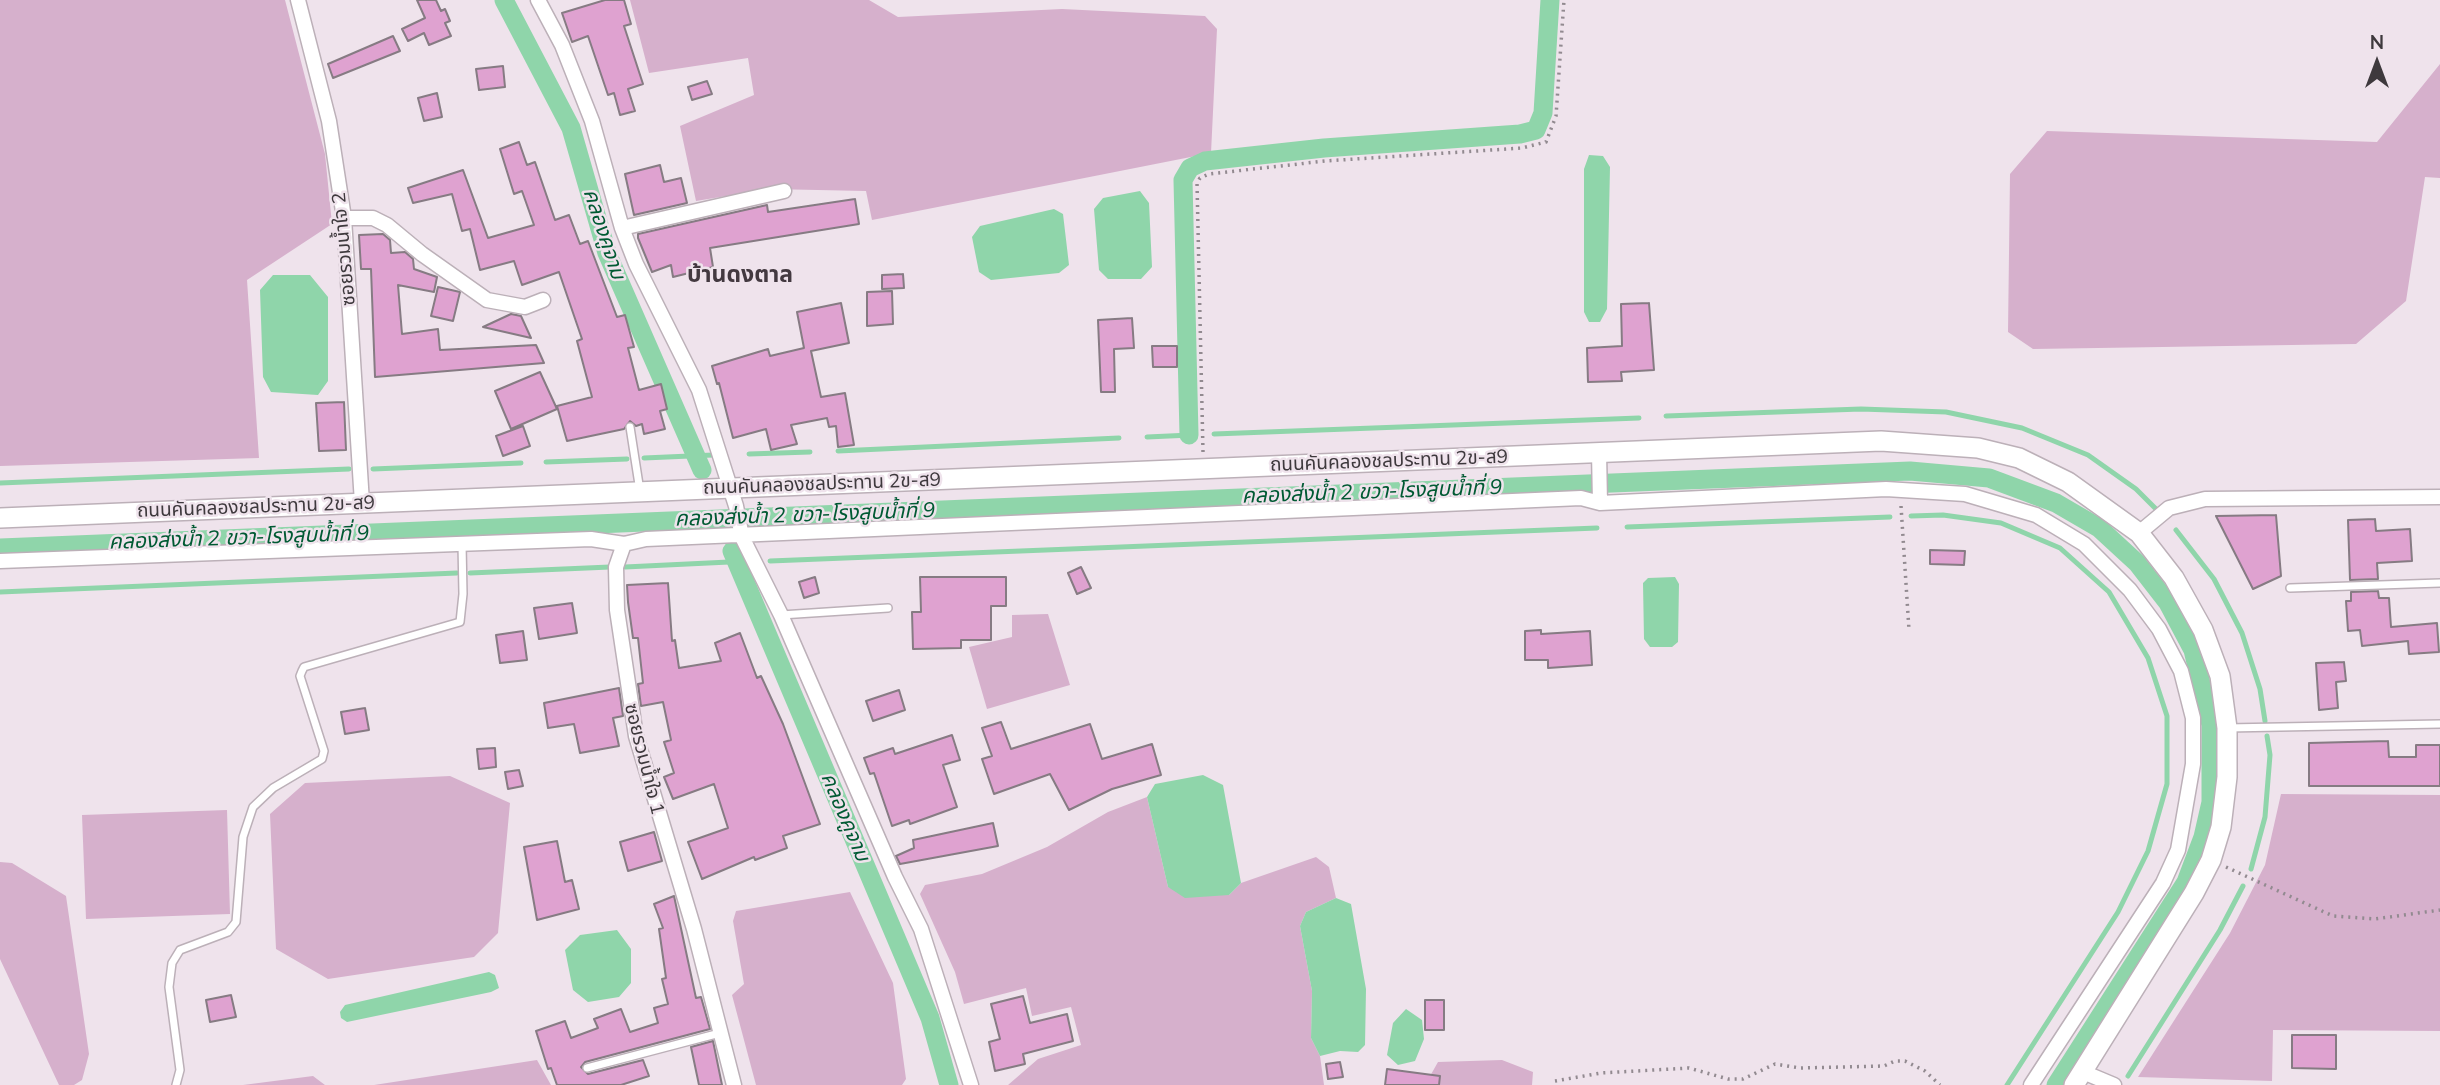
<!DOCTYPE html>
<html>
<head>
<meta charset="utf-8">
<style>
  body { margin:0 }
  #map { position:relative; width:2440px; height:1085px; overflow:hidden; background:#efe3ec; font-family:Mulish,sans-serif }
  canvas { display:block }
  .north { position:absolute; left:2342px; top:28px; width:70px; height:70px; -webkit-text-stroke:5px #efe3ec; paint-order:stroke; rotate:0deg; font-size:19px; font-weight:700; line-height:28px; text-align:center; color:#3e393d }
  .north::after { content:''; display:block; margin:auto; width:24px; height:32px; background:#3e393d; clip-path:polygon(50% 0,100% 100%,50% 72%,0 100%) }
</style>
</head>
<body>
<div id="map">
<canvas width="2440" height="1085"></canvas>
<div class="north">N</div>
</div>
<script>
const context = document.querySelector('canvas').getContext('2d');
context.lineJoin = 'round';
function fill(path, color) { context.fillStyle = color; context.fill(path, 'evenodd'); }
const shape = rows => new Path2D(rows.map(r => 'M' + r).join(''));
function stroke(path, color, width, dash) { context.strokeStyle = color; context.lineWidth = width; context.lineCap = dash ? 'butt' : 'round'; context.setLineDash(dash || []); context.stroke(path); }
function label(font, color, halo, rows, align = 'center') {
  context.font = font + ' Mulish,"Noto Sans Thai",sans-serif'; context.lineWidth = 5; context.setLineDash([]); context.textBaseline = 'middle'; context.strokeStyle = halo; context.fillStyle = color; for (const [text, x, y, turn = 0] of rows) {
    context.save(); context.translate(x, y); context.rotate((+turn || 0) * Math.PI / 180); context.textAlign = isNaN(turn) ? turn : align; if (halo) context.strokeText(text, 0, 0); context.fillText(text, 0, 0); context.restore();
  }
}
const green = shape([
  [0,0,285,0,325,154,332,224,247,280,259,458,0,466],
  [630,0,869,0,898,17,1062,9,1205,16,1217,29,1211,153,872,220,866,191,769,189,696,201,680,126,754,95,748,58,649,73],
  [2440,64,2440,178,2425,177,2406,301,2356,344,2033,349,2008,332,2010,174,2047,131,2377,142],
  [1048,614,1070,685,987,709,969,647,1012,637,1012,615],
  [450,776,510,803,498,933,474,957,328,979,276,949,270,814,305,783],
  [2281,794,2440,795,2440,1031,2273,1030,2272,1081,2138,1077,2230,933,2265,865],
  [1147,797,1168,887,1229,895,1241,883,1316,857,1329,867,1336,898,1306,912,1300,926,1312,991,1311,1038,1320,1056,1324,1085,1008,1085,1038,1059,1081,1045,1071,1007,1032,1016,1026,988,964,1004,955,972,920,894,925,885,982,874,1047,847,1108,812],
  [227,810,230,914,86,919,82,815],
  [0,862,12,863,66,896,89,1054,82,1080,74,1085,59,1085,0,959],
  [850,892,893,983,906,1079,902,1085,756,1085,732,995,744,984,733,921,736,911],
  [537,1060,551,1085,374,1085],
  [1502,1060,1533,1072,1532,1085,1425,1085,1438,1062],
  [313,1076,325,1085,243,1085]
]);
const water = shape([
  [1589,155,1603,156,1610,167,1607,309,1600,322,1589,322,1584,312,1584,169],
  [1140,191,1149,203,1152,267,1141,279,1108,279,1099,270,1094,209,1103,198],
  [1054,209,1063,214,1069,265,1059,273,991,280,979,272,972,237,980,226],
  [273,275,310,275,328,297,328,381,318,395,271,392,263,377,260,290],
  [1675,577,1679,584,1678,642,1672,647,1650,647,1644,639,1643,583,1648,578],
  [1203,775,1223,785,1241,883,1229,895,1185,898,1168,887,1147,797,1155,784],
  [1336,898,1351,904,1366,989,1365,1045,1358,1052,1340,1051,1320,1056,1311,1038,1312,991,1300,926,1306,912],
  [617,930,631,949,631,983,619,997,588,1002,573,990,565,950,580,935],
  [489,972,495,975,499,988,491,992,347,1022,341,1018,340,1012,345,1005],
  [1406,1009,1422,1020,1424,1039,1415,1061,1398,1065,1387,1055,1393,1023]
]);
const stream = shape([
  [1666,416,1861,409,1946,412,2022,428,2088,455,2136,489,2161,514],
  [1214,434,1639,418],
  [1147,437,1191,435],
  [838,451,1119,438],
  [749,454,810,452],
  [644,458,713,455],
  [546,462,627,459],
  [373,469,521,463],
  [0,483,349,469],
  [1911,516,1943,515,2001,523,2060,548,2109,592,2148,658,2167,716,2167,784,2148,851,2118,912,2007,1085],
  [1627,527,1890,517],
  [2176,530,2214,579,2242,633,2260,689,2265,721],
  [770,561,1597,528],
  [625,567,750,561],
  [470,573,610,567],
  [0,592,457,573],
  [2251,869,2265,817,2270,755,2267,736],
  [2128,1076,2220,930,2243,886]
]);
const canal = shape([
  [504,0,571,128,607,253,702,470],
  [1189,435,1183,180,1190,168,1205,161,1324,148,1520,134,1536,130,1543,113,1550,0],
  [0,548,1910,471,1989,478,2056,503,2099,528,2137,563,2168,603,2193,650,2211,725,2211,802,2203,837,2186,882,2056,1085],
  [732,551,930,1018,949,1085]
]);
const building = shape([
  [417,0,436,0,441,11,445,9,450,21,445,23,451,36,429,45,424,33,408,41,402,29,425,18,417,0],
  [605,0,624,0,631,24,624,26,643,84,628,89,635,111,620,115,614,93,608,95,588,36,572,42,562,13,605,0],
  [393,36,400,51,333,78,328,64,393,36],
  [503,66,505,87,479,90,476,69,503,66],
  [707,81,712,94,692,100,688,87,707,81],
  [437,93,442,117,424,121,418,98,437,93],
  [519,142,527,165,535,162,555,220,569,215,580,244,588,241,617,317,625,315,634,347,628,348,639,390,661,384,667,409,660,411,665,429,644,434,642,424,636,426,630,421,624,429,567,441,557,406,592,397,577,341,582,339,559,272,522,285,514,261,480,270,470,229,462,231,452,194,413,203,408,188,463,170,488,238,534,225,522,191,514,194,500,149,519,142],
  [660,165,664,182,681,178,687,203,634,215,625,174,660,165],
  [855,199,859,224,710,248,713,267,673,277,671,265,652,272,638,238,638,234,767,205,768,212,855,199],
  [383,234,390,240,391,253,405,252,413,259,414,269,437,277,434,292,398,285,402,334,438,329,440,350,536,345,544,363,375,377,371,269,361,269,359,235,383,234],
  [903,274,904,288,882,289,882,275,903,274],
  [438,287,460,292,453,321,431,316,438,287],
  [892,291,893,324,867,326,867,292,892,291],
  [841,303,849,343,811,351,821,397,845,393,854,445,838,447,836,426,829,427,827,418,791,425,797,444,771,450,766,429,733,438,719,383,717,384,712,366,768,349,770,356,804,348,797,312,841,303],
  [1649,303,1654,370,1621,372,1622,381,1588,382,1587,348,1622,346,1621,304,1649,303],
  [511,314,521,316,531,338,483,327,511,314],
  [1132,318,1134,348,1114,349,1115,392,1101,392,1098,320,1132,318],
  [1152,346,1177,346,1177,367,1153,367,1152,346],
  [540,372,557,409,511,429,495,391,540,372],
  [344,402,346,450,319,451,316,403,344,402],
  [523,426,530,446,503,456,496,436,523,426],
  [2276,515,2281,576,2253,589,2216,516,2276,515],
  [2375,519,2376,531,2410,529,2412,561,2377,563,2378,579,2350,580,2348,520,2375,519],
  [1930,550,1965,551,1964,565,1930,564,1930,550],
  [1081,567,1091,588,1077,594,1068,573,1081,567],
  [815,577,819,593,804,598,799,582,815,577],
  [920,577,1006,577,1006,606,991,606,991,640,961,640,961,648,913,649,912,612,921,612,920,577],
  [668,583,672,641,675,640,679,668,721,661,715,643,740,633,757,678,761,676,783,724,820,824,783,836,787,848,755,860,754,857,702,879,688,842,728,828,714,784,673,799,664,777,674,773,664,742,671,740,663,702,641,706,638,684,643,683,638,638,633,638,628,602,627,585,668,583],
  [2378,591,2379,598,2389,598,2391,627,2437,623,2439,652,2409,654,2408,641,2362,646,2360,630,2348,631,2346,601,2351,601,2351,592,2378,591],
  [572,603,577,633,539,639,534,608,572,603],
  [1541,630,1541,634,1590,631,1592,665,1548,668,1548,660,1525,660,1525,631,1541,630],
  [523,631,527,660,500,663,496,635,523,631],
  [2344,662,2346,681,2336,682,2338,708,2319,710,2316,663,2344,662],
  [619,688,623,716,613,718,619,746,580,753,574,724,548,728,544,703,619,688],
  [899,690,905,710,873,721,866,701,899,690],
  [365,708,369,730,345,734,341,712,365,708],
  [1001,722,1011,749,1090,724,1102,759,1152,744,1161,775,1112,789,1069,810,1050,774,994,794,982,759,992,756,982,728,1001,722],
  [952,735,960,760,943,765,957,807,910,824,909,820,892,826,874,773,870,774,864,758,893,748,895,754,952,735],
  [2388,741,2389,757,2416,757,2416,745,2440,745,2440,786,2309,786,2309,743,2388,741],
  [495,748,496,767,479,769,477,749,495,748],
  [519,770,523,786,508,789,505,772,519,770],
  [993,823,998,846,900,864,896,856,914,848,913,840,993,823],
  [654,832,662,861,628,871,620,842,654,832],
  [557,841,565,882,572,880,579,909,537,920,524,847,557,841],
  [674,896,696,998,701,997,710,1029,585,1062,581,1067,588,1074,643,1060,649,1076,621,1085,557,1085,551,1068,548,1069,536,1031,565,1021,571,1038,598,1028,594,1019,621,1009,630,1032,658,1023,654,1008,668,1004,662,979,666,978,659,929,663,928,654,904,674,896],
  [231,995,236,1017,210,1022,206,1000,231,995],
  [1023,996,1030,1023,1067,1014,1073,1041,1023,1054,1025,1064,995,1071,989,1042,1000,1039,991,1004,1023,996],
  [1425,1000,1444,1000,1444,1030,1425,1030,1425,1000],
  [2292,1035,2336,1035,2336,1069,2292,1068,2292,1035],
  [713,1041,722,1085,699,1085,691,1047,713,1041],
  [1340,1062,1343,1077,1328,1079,1326,1064,1340,1062],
  [1387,1069,1440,1076,1439,1085,1385,1085,1387,1069]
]);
const path = shape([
  [1203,452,1197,183,1200,178,1209,174,1325,161,1522,148,1546,142,1556,116,1564,0],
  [1901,506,1909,630],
  [2226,867,2333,916,2375,919,2440,910],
  [1555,1081,1601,1073,1689,1068,1728,1079,1743,1079,1775,1064,1800,1068,1884,1066,1895,1061,1905,1061,1925,1071,1940,1085]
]);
const service = shape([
  [630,427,640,491],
  [2290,588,2440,583],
  [781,615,888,608],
  [2227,728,2440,724],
  [587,1068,720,1033],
  [176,1085,180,1070,169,987,172,963,180,950,228,932,236,922,243,837,253,807,273,788,322,759,324,751,300,676,302,671,304,667,460,622,463,594,462,544]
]);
const minor = shape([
  [298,0,329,121,344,218,362,503],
  [538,0,562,45,592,121,622,228,636,264,699,390,736,506,742,537,781,615,895,877,921,929,971,1085],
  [344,218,373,218,387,225,422,254,487,300,525,307,543,300],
  [622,228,784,191],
  [1599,452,1600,503],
  [2139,533,2169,508,2205,499,2440,497],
  [624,544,616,567,617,610,636,736,694,929,734,1085],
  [0,561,591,539,624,544,646,539,1581,498,1600,503,1886,489,1965,494,2036,515,2084,544,2130,590,2159,629,2181,671,2193,718,2193,764,2178,850,2163,883,2031,1085],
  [2083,1072,2114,1085]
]);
const tertiary = shape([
  [0,518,1881,441,1978,448,2019,458,2068,482,2139,533,2174,578,2203,630,2220,676,2227,728,2227,777,2221,827,2211,860,2194,893,2074,1085]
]);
const streetNames = [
  ["ซอยรวมน้ำใจ 2",344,249,-95],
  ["ถนนคันคลองชลประทาน 2ข-ส9",1389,461,-2],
  ["ถนนคันคลองชลประทาน 2ข-ส9",822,484,-2],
  ["ถนนคันคลองชลประทาน 2ข-ส9",256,507,-2],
  ["ซอยรวมน้ำใจ 1",644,759,76]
];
const waterNames = [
  ["คลองคูจาม",604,234,72],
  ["คลองส่งน้ำ 2 ขวา-โรงสูบน้ำที่ 9",1372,492,-2],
  ["คลองส่งน้ำ 2 ขวา-โรงสูบน้ำที่ 9",805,515,-2],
  ["คลองส่งน้ำ 2 ขวา-โรงสูบน้ำที่ 9",239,538,-2],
  ["คลองคูจาม",845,817,67]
];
const quarterNames = [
  ["บ้านดงตาล",740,275]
];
fill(green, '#d6b0cc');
fill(water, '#8fd5aa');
stroke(stream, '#8fd5aa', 5);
stroke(canal, '#8fd5aa', 19);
fill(building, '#dfa2d0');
stroke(building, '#867b83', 2);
stroke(service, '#bcb0b8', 10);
stroke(minor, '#bcb0b8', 17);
stroke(tertiary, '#bcb0b8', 22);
stroke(path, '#928a90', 3.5, [2, 5]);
stroke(service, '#fff', 7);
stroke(minor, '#fff', 14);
stroke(tertiary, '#fff', 19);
label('19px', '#3e393d', '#efe3ec', streetNames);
label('italic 21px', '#005a33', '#efe3ec', waterNames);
label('bold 23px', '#433940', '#efe3ec', quarterNames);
</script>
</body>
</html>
